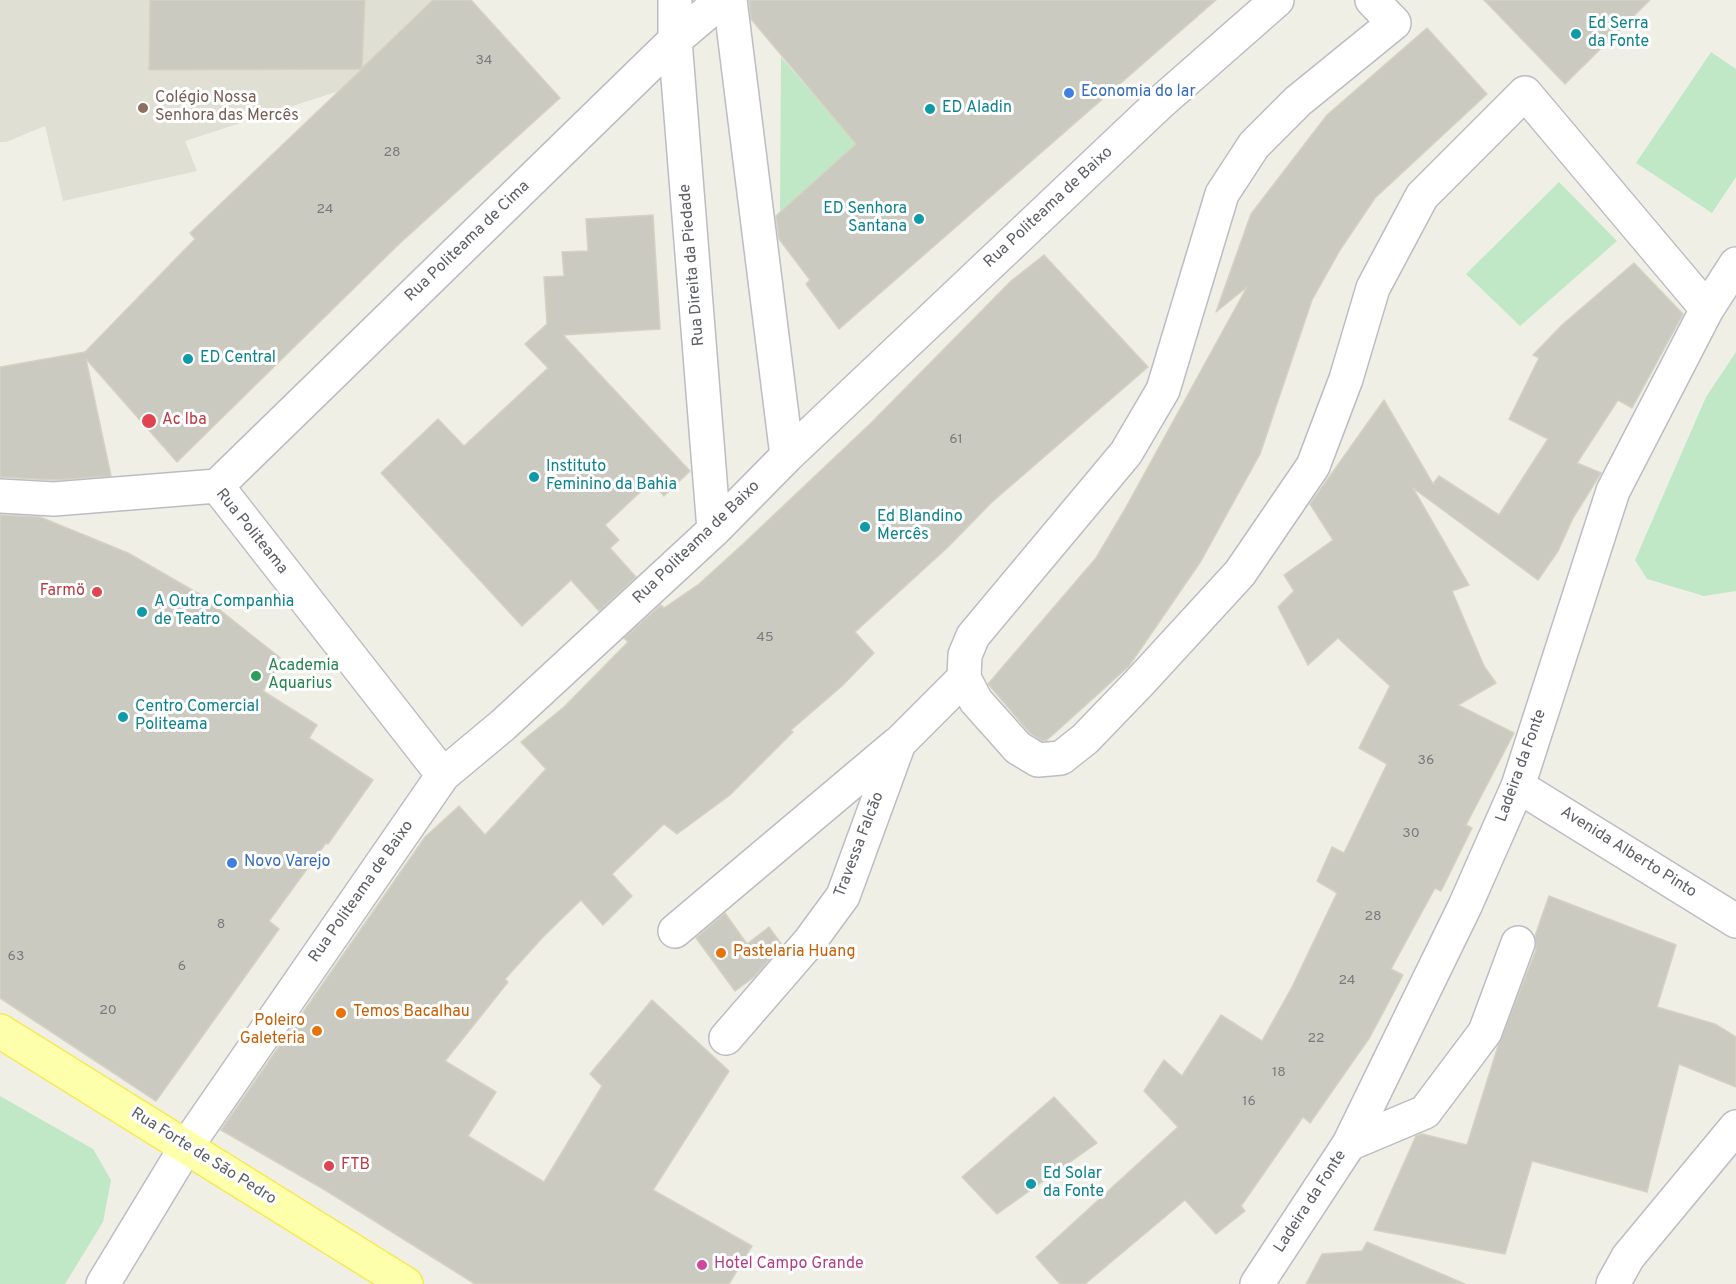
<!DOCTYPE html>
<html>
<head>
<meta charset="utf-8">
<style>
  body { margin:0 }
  canvas { display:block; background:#f0efe5 }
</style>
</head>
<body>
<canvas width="1736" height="1284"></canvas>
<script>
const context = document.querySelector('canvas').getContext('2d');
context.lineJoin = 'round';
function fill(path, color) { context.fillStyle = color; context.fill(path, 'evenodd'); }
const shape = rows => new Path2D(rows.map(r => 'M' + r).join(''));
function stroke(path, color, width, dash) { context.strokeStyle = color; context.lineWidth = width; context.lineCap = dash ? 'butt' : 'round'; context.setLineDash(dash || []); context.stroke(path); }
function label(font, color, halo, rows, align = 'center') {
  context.font = font + ' Overpass,sans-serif'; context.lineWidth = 6; context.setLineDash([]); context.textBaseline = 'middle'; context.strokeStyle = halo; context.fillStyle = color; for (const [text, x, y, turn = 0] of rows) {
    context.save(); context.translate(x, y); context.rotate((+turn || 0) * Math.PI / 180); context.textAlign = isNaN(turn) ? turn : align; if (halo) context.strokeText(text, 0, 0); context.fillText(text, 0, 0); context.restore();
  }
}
const education = shape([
  [0,0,433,0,339,91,185,141,197,171,63,201,45,126,6,142,0,142]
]);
const green = shape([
  [1711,52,1736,69,1736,177,1712,213,1636,163],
  [781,57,856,144,780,212],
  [1559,182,1617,241,1520,326,1466,274],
  [1736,352,1736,591,1704,596,1647,579,1635,560,1706,397],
  [0,1096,93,1149,111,1180,103,1222,65,1284,0,1284]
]);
const building = shape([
  [150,0,365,0,362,68,433,0,471,0,560,98,399,244,177,462,86,359,111,476,54,480,0,477,0,367,85,352,195,239,190,233,362,69,149,70,150,0],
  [749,0,1216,0,839,329,806,284,810,280,779,239,776,216,856,144,751,19,749,0],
  [1484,0,1650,0,1565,84,1484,0],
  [1427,28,1487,94,1375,198,1340,250,1312,300,1260,454,1201,561,1129,666,1047,740,1042,741,1030,733,988,684,1096,558,1125,509,1247,287,1216,312,1251,214,1327,115,1427,28],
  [653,215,660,329,563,335,690,471,664,496,651,482,605,525,619,540,610,548,636,577,599,611,571,580,522,626,381,473,438,419,464,446,548,368,525,344,547,324,544,277,564,276,562,252,588,251,586,219,653,215],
  [1044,255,1148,367,992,502,948,547,855,632,874,653,842,686,791,730,793,732,730,795,677,834,664,824,612,874,632,896,603,925,581,900,543,937,505,979,508,982,445,1061,496,1092,468,1136,544,1182,602,1086,590,1074,652,1000,729,1071,653,1190,752,1246,729,1284,475,1284,325,1190,221,1130,425,837,459,806,485,835,546,769,521,742,564,707,628,642,624,638,661,605,664,608,699,584,742,545,871,423,1011,281,1044,255],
  [1634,263,1683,314,1632,408,1618,400,1577,463,1601,473,1573,518,1558,551,1538,580,1413,488,1469,585,1452,591,1484,666,1496,683,1458,705,1514,733,1466,825,1472,828,1441,891,1435,888,1391,969,1403,975,1370,1037,1310,1123,1303,1117,1241,1206,1245,1211,1216,1234,1185,1200,1085,1284,1060,1284,1036,1257,1178,1127,1144,1091,1164,1060,1182,1076,1221,1015,1262,1041,1292,987,1337,893,1317,881,1332,847,1344,853,1387,764,1359,748,1390,686,1338,638,1308,665,1278,607,1294,591,1284,575,1333,540,1310,504,1384,400,1433,484,1439,476,1499,515,1548,439,1509,419,1539,358,1533,355,1562,325,1634,263],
  [0,515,40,517,128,553,201,595,283,660,263,691,317,725,309,738,373,780,328,844,326,843,269,921,279,929,156,1101,0,998,0,515],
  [1549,896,1676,945,1657,1007,1715,1024,1736,1037,1736,1087,1679,1064,1647,1192,1532,1161,1505,1254,1374,1230,1416,1136,1422,1134,1467,1145,1498,1046,1536,950,1535,936,1549,896],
  [725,913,747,944,769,927,782,945,754,977,735,991,696,938,725,913],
  [1054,1097,1097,1143,997,1214,962,1177,1054,1097],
  [1367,1242,1465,1284,1306,1284,1322,1254,1362,1251,1367,1242]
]);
const minor = shape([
  [675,0,675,40,714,530],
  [730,0,787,456],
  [1372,0,1394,23,1298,101,1254,145,1222,194,1163,390,1126,453,973,636,965,655,964,678,976,701,1018,748,1038,760,1061,758,1085,739,1139,683,1240,573,1313,466,1346,379,1373,288,1422,196,1525,93,1707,309],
  [217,486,675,40,722,0],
  [217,486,443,775],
  [0,496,54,499,217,486],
  [1518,786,1736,921],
  [675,931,897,744],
  [726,1038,810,941,843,896,899,743,964,678],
  [1349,1144,1425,1112,1485,1032,1518,943],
  [103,1284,186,1147,443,775,503,725,714,530,787,456,1161,102,1277,0],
  [1257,1284,1349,1144,1465,906,1518,786,1613,491,1707,309,1736,264],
  [1613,1284,1628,1257,1736,1127]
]);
const major = shape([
  [0,1031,406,1284]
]);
const markers = [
  [1576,34,6,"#0f9aa8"],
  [1069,93,6,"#3f7fe0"],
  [143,108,6,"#8d6e63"],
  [930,109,6,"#0f9aa8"],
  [919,219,6,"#0f9aa8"],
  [188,359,6,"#0f9aa8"],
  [149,421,8,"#e0444e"],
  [534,477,6,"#0f9aa8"],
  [865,527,6,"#0f9aa8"],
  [97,592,6,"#e0444e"],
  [142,612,6,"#0f9aa8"],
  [256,676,6,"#2e9e5b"],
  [123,717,6,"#0f9aa8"],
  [232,863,6,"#3f7fe0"],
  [721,953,6,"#e8710a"],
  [341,1013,6,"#e8710a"],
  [317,1031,6,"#e8710a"],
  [329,1166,6,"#e0444e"],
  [1031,1184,6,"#0f9aa8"],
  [702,1265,6,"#d1479c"]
];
const numberNames = [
  ["34",484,61],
  ["28",392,153],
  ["24",325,210],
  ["61",956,440],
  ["45",765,638],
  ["36",1426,761],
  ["30",1411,834],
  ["28",1373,917],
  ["8",221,925],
  ["63",16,957],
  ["6",182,967],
  ["24",1347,981],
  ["20",108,1011],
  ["22",1316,1039],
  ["18",1279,1073],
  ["16",1249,1102]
];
const cultureNames = [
  ["Ed Serra",1588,25],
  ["da Fonte",1588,43],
  ["ED Aladin",942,109],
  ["ED Senhora",907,210,"right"],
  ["Santana",907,228,"right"],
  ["ED Central",200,359],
  ["Instituto",546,468],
  ["Feminino da Bahia",546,486],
  ["Ed Blandino",877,518],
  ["Mercês",877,536],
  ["A Outra Companhia",154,603],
  ["de Teatro",154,621],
  ["Centro Comercial",135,708],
  ["Politeama",135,726],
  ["Ed Solar",1043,1175],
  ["da Fonte",1043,1193]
];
const shopNames = [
  ["Economia do lar",1081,93],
  ["Novo Varejo",244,863]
];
const educationNames = [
  ["Colégio Nossa",155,99],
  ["Senhora das Mercês",155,117]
];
const streetNames = [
  ["Rua Politeama de Baixo",1049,208,-43],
  ["Rua Politeama de Cima",468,242,-44],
  ["Rua Direita da Piedade",693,265,-95],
  ["Rua Politeama",251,532,51],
  ["Rua Politeama de Baixo",697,543,-44],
  ["Ladeira da Fonte",1522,766,-70],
  ["Travessa Falcão",860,845,-69],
  ["Avenida Alberto Pinto",1628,853,32],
  ["Rua Politeama de Baixo",362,892,-55],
  ["Rua Forte de São Pedro",203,1157,32],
  ["Ladeira da Fonte",1311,1202,-57]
];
const healthNames = [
  ["Ac Iba",162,421],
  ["Farmö",85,592,"right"],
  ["FTB",341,1166]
];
const leisureNames = [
  ["Academia",268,667],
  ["Aquarius",268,685]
];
const foodNames = [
  ["Pastelaria Huang",733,953],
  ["Temos Bacalhau",353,1013],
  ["Poleiro",305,1022,"right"],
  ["Galeteria",305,1040,"right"]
];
const hotelNames = [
  ["Hotel Campo Grande",714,1265]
];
fill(education, '#e0dfd3');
fill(green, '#c0e8c7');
fill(building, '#cbcac1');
stroke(building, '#d5d2c2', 1.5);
stroke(minor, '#bcbdc4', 36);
stroke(major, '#f8e955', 36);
stroke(minor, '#fff', 33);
stroke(major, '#fdffaa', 33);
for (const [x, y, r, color] of markers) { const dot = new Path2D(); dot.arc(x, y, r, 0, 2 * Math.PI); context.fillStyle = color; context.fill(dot); stroke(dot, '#fff', 2); }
label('14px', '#787a7d', null, numberNames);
label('16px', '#0d838f', '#fff', cultureNames, 'left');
label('16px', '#366cbe', '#fff', shopNames, 'left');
label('16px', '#785e54', '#fff', educationNames, 'left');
label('16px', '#5c5f66', '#fff', streetNames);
label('16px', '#be3a42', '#fff', healthNames, 'left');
label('16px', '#27864d', '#fff', leisureNames, 'left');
label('16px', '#c56008', '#fff', foodNames, 'left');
label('16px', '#b23c85', '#fff', hotelNames, 'left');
</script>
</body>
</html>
